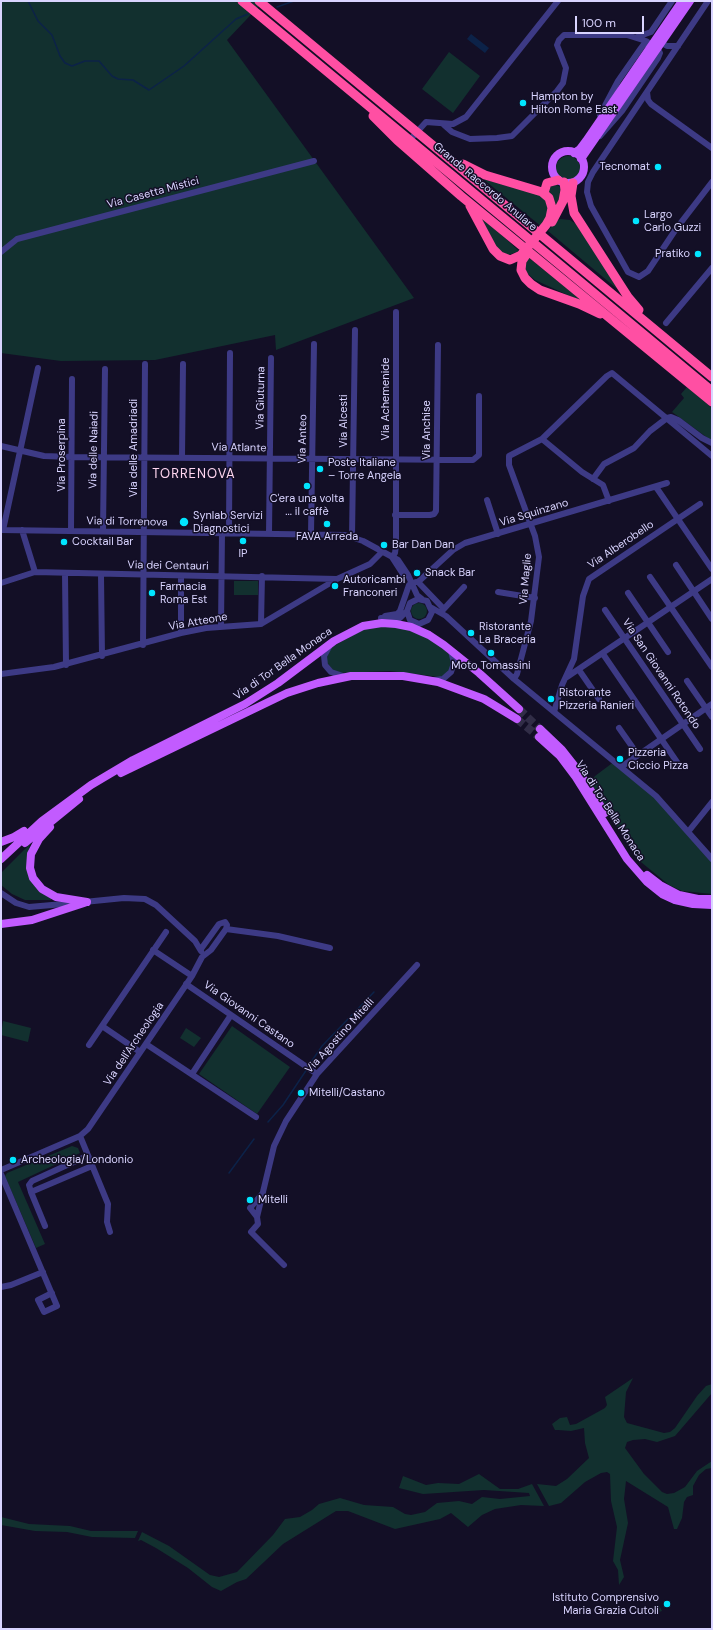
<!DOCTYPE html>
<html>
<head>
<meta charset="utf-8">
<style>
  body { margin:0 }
  #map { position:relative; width:713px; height:1630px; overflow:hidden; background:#130f26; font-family:"DM Sans",sans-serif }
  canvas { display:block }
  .frame { position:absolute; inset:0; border:2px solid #d9d4ff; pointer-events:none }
  .scale { position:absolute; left:575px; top:16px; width:69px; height:18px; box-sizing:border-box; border:2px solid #d9d4ff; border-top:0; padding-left:5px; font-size:12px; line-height:14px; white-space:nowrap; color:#d9d4ff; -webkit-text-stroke:3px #130f26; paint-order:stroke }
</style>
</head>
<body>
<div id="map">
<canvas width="713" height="1630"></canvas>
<div class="frame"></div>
<div class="scale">100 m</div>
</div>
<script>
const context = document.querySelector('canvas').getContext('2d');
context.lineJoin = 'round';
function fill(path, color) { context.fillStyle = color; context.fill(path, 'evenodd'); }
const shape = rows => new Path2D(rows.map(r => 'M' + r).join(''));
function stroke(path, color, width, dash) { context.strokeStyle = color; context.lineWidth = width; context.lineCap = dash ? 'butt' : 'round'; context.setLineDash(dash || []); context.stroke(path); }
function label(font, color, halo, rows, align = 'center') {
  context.font = font + ' "DM Sans",sans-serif'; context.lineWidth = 3; context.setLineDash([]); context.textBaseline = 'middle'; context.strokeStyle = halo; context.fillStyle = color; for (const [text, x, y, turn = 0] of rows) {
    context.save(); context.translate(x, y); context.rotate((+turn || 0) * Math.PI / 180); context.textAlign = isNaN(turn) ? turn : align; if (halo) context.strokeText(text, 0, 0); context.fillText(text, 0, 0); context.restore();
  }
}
const green = shape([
  [1,1,264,1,227,40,414,298,276,350,275,335,155,360,61,361,1,353],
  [449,52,480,76,453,113,422,89],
  '556 168a12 12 0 1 1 24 0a12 12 0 1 1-24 0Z',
  [483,179,544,196,550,210,542,227],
  [556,185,561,187,562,192,554,213,548,190,549,187],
  [478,213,519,251,517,252,508,255,499,251],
  [560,219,570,220,576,224,622,293,548,231,555,222],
  [528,257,585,303,535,280,528,274,525,268],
  [687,387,712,408,712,441,672,412,684,398,681,394],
  [234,581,258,581,258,595,234,595],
  '411 611a8 8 0 1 1 16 0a8 8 0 1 1-16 0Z',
  [385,626,410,629,439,644,449,654,452,664,447,674,440,677,390,671,339,673,334,672,326,661,327,653,332,647,364,629],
  [615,761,639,781,712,859,712,894,682,891,669,885,636,858,590,783,595,776],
  [30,844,28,854,42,893,51,898,51,900,25,900,12,894,1,885,1,873],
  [3,1021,31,1028,28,1042,1,1035],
  [232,1026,290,1067,257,1114,199,1074],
  [186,1028,201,1038,194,1047,180,1038],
  [72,1146,78,1148,80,1153,18,1182,45,1244,36,1248,5,1176,7,1173],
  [633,1378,626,1392,624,1417,627,1423,664,1433,670,1432,675,1428,697,1396,706,1386,712,1384,712,1393,675,1436,657,1442,645,1439,633,1440,627,1442,625,1448,644,1474,662,1492,667,1494,674,1493,685,1487,697,1471,712,1461,712,1468,706,1469,699,1475,693,1486,693,1495,687,1497,684,1502,682,1518,677,1529,674,1529,668,1507,626,1481,624,1499,628,1523,620,1560,624,1577,619,1585,618,1570,613,1561,617,1527,611,1501,610,1474,607,1472,601,1473,585,1482,561,1503,549,1506,537,1484,556,1486,567,1479,589,1458,585,1443,584,1428,571,1431,558,1430,555,1430,552,1424,560,1418,567,1417,570,1425,576,1424,605,1408,607,1405,605,1397],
  [479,1474,500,1489,518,1489,532,1484,544,1506,521,1505,495,1509,482,1515,468,1527,451,1513,440,1519,395,1529,348,1511,336,1511,283,1544,246,1579,237,1582,221,1591,212,1587,188,1568,156,1548,141,1540,138,1541,142,1532,169,1546,210,1575,219,1577,237,1572,273,1535,285,1519,300,1517,312,1510,319,1504,340,1498,364,1505,393,1507,405,1514,411,1515,425,1512,437,1503,459,1501,472,1504,482,1497,500,1499,530,1496,529,1493,484,1490,423,1494,399,1488,403,1476,426,1485,438,1483,459,1484],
  [1,1517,29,1524,70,1526,91,1531,138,1531,135,1538,92,1537,67,1532,35,1531,1,1525],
  [659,1605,662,1611,650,1615,647,1610]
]);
const water = shape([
  [471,34,489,48,485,53,467,39]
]);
const stream = shape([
  [28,1,38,21,52,35,60,56,65,63,72,66,85,61,99,61,112,76,118,79,133,80,149,90,184,66,236,19,248,14],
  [277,7,294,1],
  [309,1065,322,1046,374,992],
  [268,1122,283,1105,307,1069],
  [229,1173,254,1139]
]);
const majorTunnel = shape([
  [519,709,540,729],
  [517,719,539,737]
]);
const minor = shape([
  [708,1,593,172,588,182,587,192,591,206,628,272,639,277,648,271,676,229,712,182],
  [637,37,651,32,672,1],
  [658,41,667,46,678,46],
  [647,92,648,100,651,104,712,148],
  [600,115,618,81,641,48,644,44,651,44],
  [443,124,452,132,470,139,497,138,512,136,557,91,563,83,566,68,557,45,559,40,564,35,627,35,646,41,658,49,660,53,658,58,622,111,600,136],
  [408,142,426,122,453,124,466,117,558,1],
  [1,252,17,239,314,161],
  [666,323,712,268],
  [542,439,582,472,603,485,609,501],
  [1,446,44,456,72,457,473,460,479,455,479,396],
  [182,458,183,364],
  [593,479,604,464,634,448,650,431,667,418,671,417,678,420,702,438,712,443],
  [656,487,712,569],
  [487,500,498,534],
  [395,515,430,515,434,514,436,511,438,345],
  [1,530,345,535,363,541,398,560,408,575,417,595,422,599],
  [3,530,38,368],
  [22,530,35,572],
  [71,531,72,379],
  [103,531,105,369],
  [229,533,230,353],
  [269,534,271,358],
  [311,534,314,344],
  [352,537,355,330],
  [392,557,395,553,396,545,396,312],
  [392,557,403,574],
  [676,565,712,619],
  [65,574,66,665],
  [101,575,102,656],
  [650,577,712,667],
  [416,582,418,582,443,608],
  [418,582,453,550,465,543,667,483],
  [1,583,35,572,337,579],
  [498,592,535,598],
  [628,593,668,652],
  [432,608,446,616,514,679,656,796,712,859],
  [605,610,700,749],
  [442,611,464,587],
  [385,616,397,614,400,611,409,585],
  [381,618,395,619,400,618,407,611,410,603,418,599,427,601,432,612,428,620,419,624,410,620,407,611],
  [261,624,262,576],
  [221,626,222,533],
  [181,633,181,576],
  [143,645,145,364],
  [329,647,324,656,325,665,331,672,346,677],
  [603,654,679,765],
  [579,670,599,699],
  [1,674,54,667,181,633,206,628,261,624,337,579,370,564,382,552],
  [567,677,712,579],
  [514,679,517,674,531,621,539,557,535,536,509,465,509,456,542,439,607,376,612,373,712,456],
  [434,680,443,679,451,672,454,663,451,651],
  [687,681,712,717],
  [554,712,562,685,574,659,583,596,589,579,700,504],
  [619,728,638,755],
  [621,767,712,704],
  [688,832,712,802],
  [1,893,16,903,29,907,75,903],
  [84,902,124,898,145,899,156,905,195,941,201,951],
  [226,929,278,936,330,948],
  [153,950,192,976],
  [186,984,317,1074],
  [102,1026,140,1052],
  [146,1044,256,1117],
  [89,1045,166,932],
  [192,1074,231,1015],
  [80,1136,108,1204,107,1222,110,1232],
  [1,1170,80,1136,88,1129,192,976,202,957,211,950,226,929,227,925,225,922,219,924,201,949],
  [1,1174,57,1306,44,1312,38,1300,52,1293],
  [31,1192,29,1185,32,1181,87,1156],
  [263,1193,250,1208,257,1217,274,1146,286,1121,317,1074,417,965],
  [257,1217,258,1224,251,1232,284,1265],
  [45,1226,31,1192,92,1166],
  [1,1287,11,1285,43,1272]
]);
const major = shape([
  '552 167a16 16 0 1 1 32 0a16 16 0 1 1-32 0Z',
  [574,153,580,149,586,141,682,1],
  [581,159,690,1],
  [540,729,562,750,577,769,605,813],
  [539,737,560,756,575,776,627,859,647,882,662,894,675,900,693,904,712,905],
  [121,773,287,693,318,683,351,676,403,676,438,682,484,699,517,719],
  [50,827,39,839,31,854,30,868,33,878,42,889,56,897,87,902],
  [1,842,14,837,24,831],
  [25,843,79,799],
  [1,859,42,821,91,785,133,760,245,704,278,683,334,641,363,626,382,623,396,624,411,627,429,635,444,645,479,673,519,709],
  [647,875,660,885,679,895,698,899,712,899],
  [1,924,32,920,84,903]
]);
const highway = shape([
  [242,1,712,391],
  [259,1,712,377],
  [373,116,397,140,461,196,712,402],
  [463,164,485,175,542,192,549,198,552,208,550,218,546,225,521,255,510,260,500,256,493,249,470,206],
  [573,183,571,196,574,213,628,297,639,310],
  [544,193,547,183,558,180],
  [552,222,563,201,565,190,564,182],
  [528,252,522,261,521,270,525,278,531,284,540,290,579,304,600,314]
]);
const markers = [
  [523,103,4,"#00e5ff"],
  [658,167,4,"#00e5ff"],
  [636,221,4,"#00e5ff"],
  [698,254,4,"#00e5ff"],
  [320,469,4,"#00e5ff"],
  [307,486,4,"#00e5ff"],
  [184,522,5,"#00e5ff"],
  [327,524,4,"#00e5ff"],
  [243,541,4,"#00e5ff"],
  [64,542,4,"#00e5ff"],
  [384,545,4,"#00e5ff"],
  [417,573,4,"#00e5ff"],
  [335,586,4,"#00e5ff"],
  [152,593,4,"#00e5ff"],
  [471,633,4,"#00e5ff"],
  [491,653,4,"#00e5ff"],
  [551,699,4,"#00e5ff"],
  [620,759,4,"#00e5ff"],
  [301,1093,4,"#00e5ff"],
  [13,1160,4,"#00e5ff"],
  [250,1200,4,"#00e5ff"],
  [667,1604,4,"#00e5ff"]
];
const poiNames = [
  ["Hampton by",531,97],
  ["Hilton Rome East",531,110],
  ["Tecnomat",650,167,"right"],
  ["Largo",644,215],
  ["Carlo Guzzi",644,228],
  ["Pratiko",690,254,"right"],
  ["Poste Italiane",328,463],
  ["– Torre Angela",328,476],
  ["C'era una volta",307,499,"center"],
  ["... il caffè",307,512,"center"],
  ["Synlab Servizi",193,516],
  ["Diagnostici",193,529],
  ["FAVA Arreda",327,537,"center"],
  ["Cocktail Bar",72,542],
  ["Bar Dan Dan",392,545],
  ["IP",243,554,"center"],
  ["Snack Bar",425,573],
  ["Autoricambi",343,580],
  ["Franconeri",343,593],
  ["Farmacia",160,587],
  ["Roma Est",160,600],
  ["Ristorante",479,627],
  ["La Braceria",479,640],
  ["Moto Tomassini",491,666,"center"],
  ["Ristorante",559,693],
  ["Pizzeria Ranieri",559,706],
  ["Pizzeria",628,753],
  ["Ciccio Pizza",628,766],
  ["Mitelli/Castano",309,1093],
  ["Archeologia/Londonio",21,1160],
  ["Mitelli",258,1200],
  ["Istituto Comprensivo",659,1598,"right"],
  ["Maria Grazia Cutoli",659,1611,"right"]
];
const streetNames = [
  ["Grande Raccordo Anulare",485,187,40],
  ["Via Casetta Mistici",153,193,-15],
  ["Via Giuturna",261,398,-89],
  ["Via Achemenide",386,399,-90],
  ["Via Alcesti",344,421,-90],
  ["Via Anchise",427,430,-90],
  ["Via Anteo",303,439,-89],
  ["Via delle Amadriadi",134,448,-90],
  ["Via Atlante",239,448,1],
  ["Via delle Naiadi",94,450,-89],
  ["Via Proserpina",62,455,-90],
  ["Via Squinzano",534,513,-17],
  ["Via di Torrenova",127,522,1],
  ["Via Alberobello",621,545,-34],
  ["Via dei Centauri",168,566,1],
  ["Via Maglie",526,579,-85],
  ["Via Atteone",198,622,-10],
  ["Via di Tor Bella Monaca",283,664,-35],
  ["Via San Giovanni Rotondo",661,674,56],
  ["Via di Tor Bella Monaca",610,811,57],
  ["Via Giovanni Castano",249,1015,35],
  ["Via Agostino Mitelli",340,1036,-48],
  ["Via dell'Archeologia",134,1044,-56]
];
const quarterNames = [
  ["TORRENOVA",194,475]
];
fill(green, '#12302f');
fill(water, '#0c2248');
stroke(stream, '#0c2248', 1.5);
stroke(majorTunnel, '#312d47', 8, [8, 4]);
stroke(minor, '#3d3a85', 6);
stroke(major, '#c25bff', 8);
stroke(highway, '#ff4fa3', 9);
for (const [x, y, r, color] of markers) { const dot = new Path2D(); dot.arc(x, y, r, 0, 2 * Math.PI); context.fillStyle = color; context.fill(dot); stroke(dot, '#130f26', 1.5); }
label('11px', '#d9d4ff', '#130f26', poiNames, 'left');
label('11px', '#d9d4ff', '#130f26', streetNames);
context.letterSpacing = '1px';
label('13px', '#ffd6f0', '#130f26', quarterNames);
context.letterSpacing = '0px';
</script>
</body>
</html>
